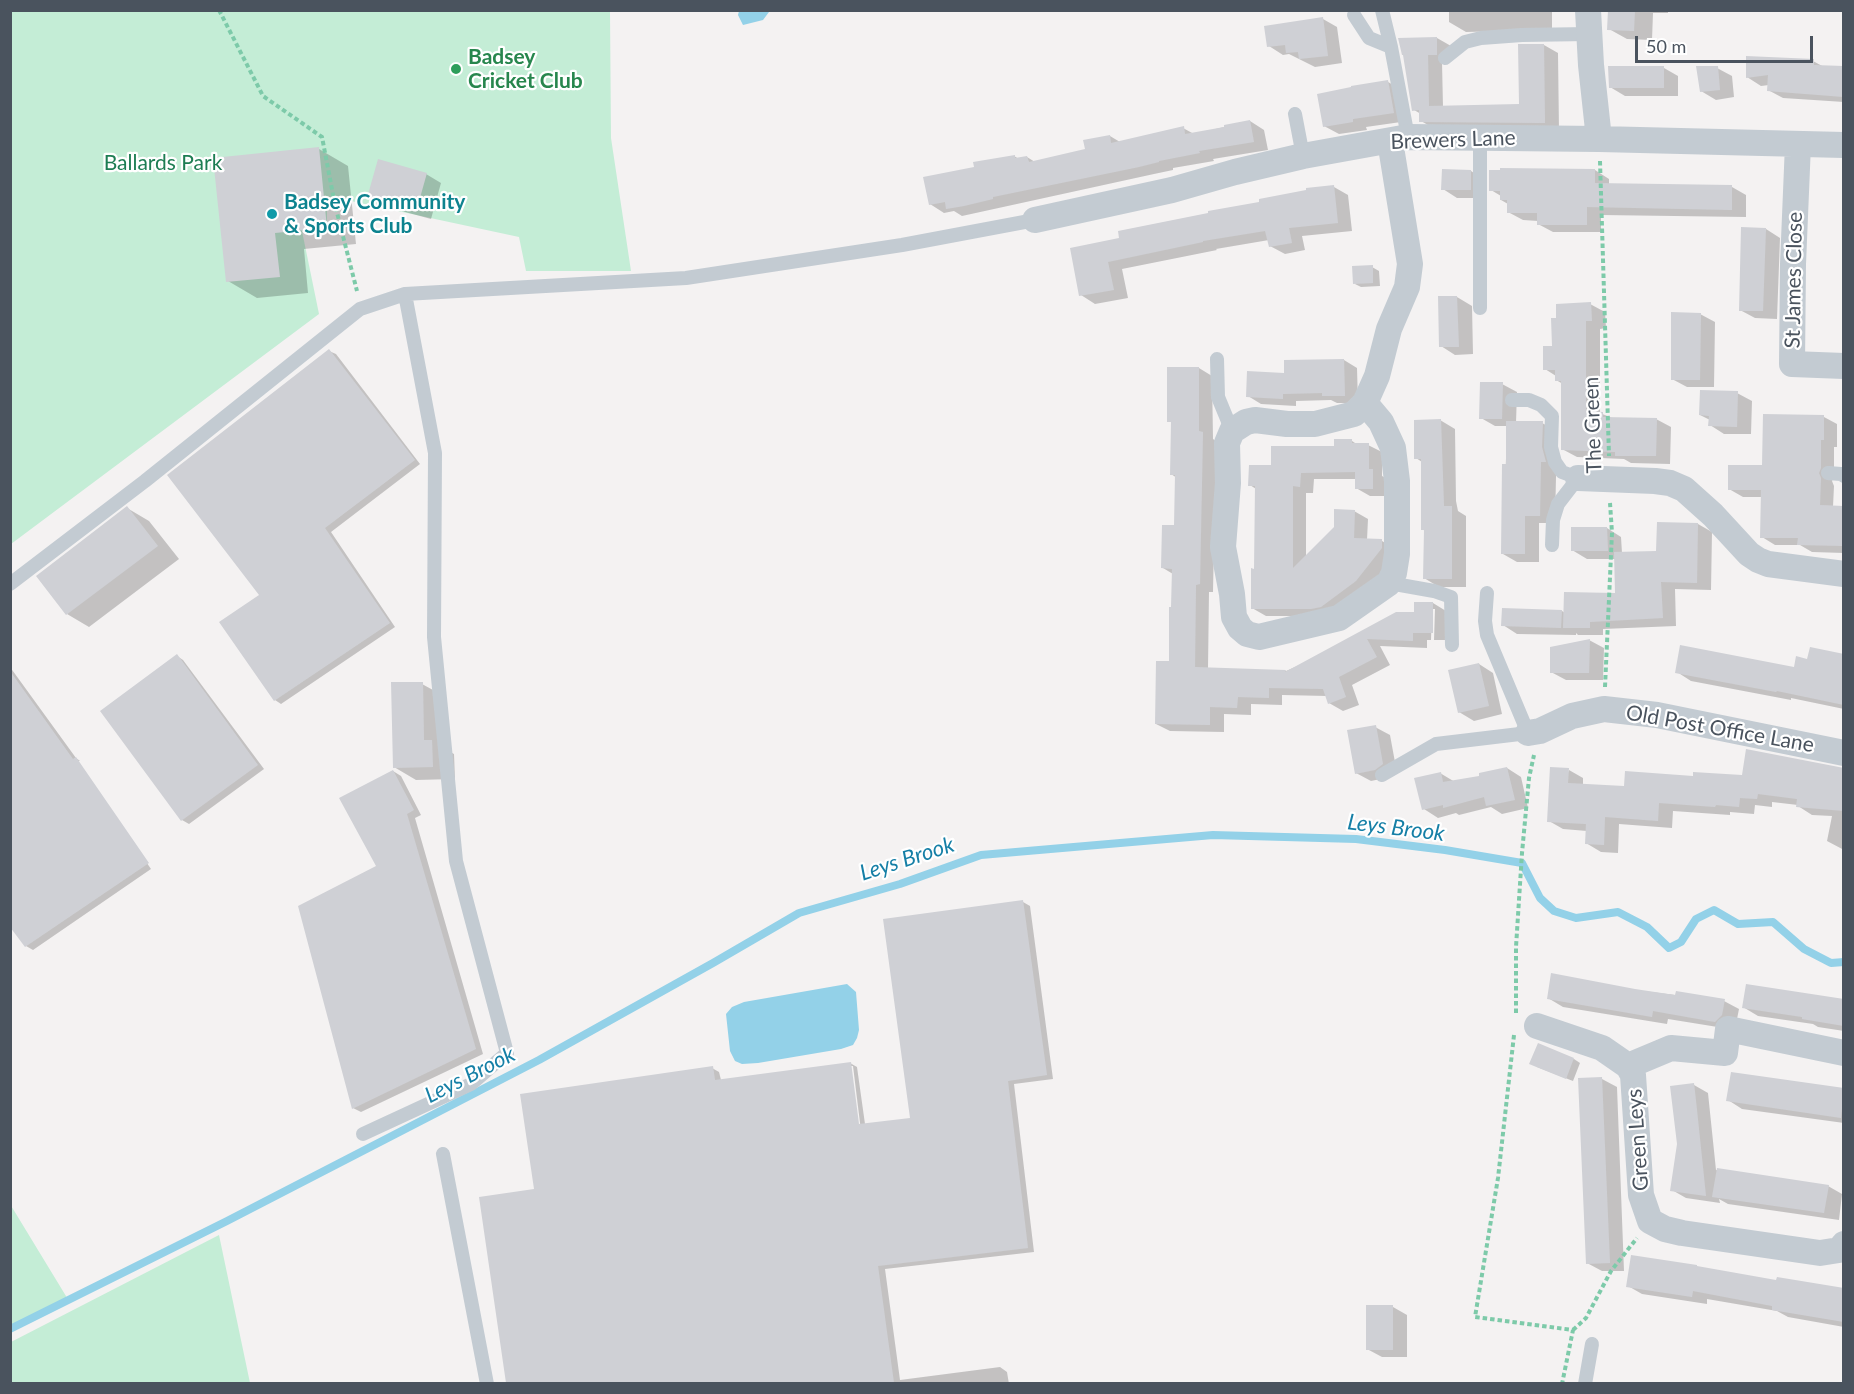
<!DOCTYPE html>
<html>
<head>
<meta charset="utf-8">
<style>
  body { margin:0 }
  #map { position:relative; width:1854px; height:1394px; overflow:hidden; background:#f4f2f2; font-family:Lato,sans-serif }
  canvas { display:block }
  .frame { position:absolute; inset:0; border:12px solid #4a535e; pointer-events:none }
  .scale { position:absolute; left:1635px; top:36px; width:178px; height:27px; box-sizing:border-box; border:3px solid #4a535e; border-top:0; padding-left:8px; font-size:18px; line-height:21px; white-space:nowrap; color:#4a535e; -webkit-text-stroke:4px #fff; paint-order:stroke }
</style>
</head>
<body>
<div id="map">
<canvas width="1854" height="1394"></canvas>
<div class="frame"></div>
<div class="scale">50 m</div>
</div>
<script>
const context = document.querySelector('canvas').getContext('2d');
context.lineJoin = 'round';
function fill(path, color) { context.fillStyle = color; context.fill(path, 'evenodd'); }
const shape = rows => new Path2D(rows.map(r => 'M' + r).join(''));
function stroke(path, color, width, dash) { context.strokeStyle = color; context.lineWidth = width; context.lineCap = dash ? 'butt' : 'round'; context.setLineDash(dash || []); context.stroke(path); }
function label(font, color, halo, rows, align = 'center') {
  context.font = font + ' Lato,sans-serif'; context.lineWidth = 4.5; context.setLineDash([]); context.textBaseline = 'middle'; context.strokeStyle = halo; context.fillStyle = color; for (const [text, x, y, turn = 0] of rows) {
    context.save(); context.translate(x, y); context.rotate((+turn || 0) * Math.PI / 180); context.textAlign = isNaN(turn) ? turn : align; if (halo) context.strokeText(text, 0, 0); context.fillText(text, 0, 0); context.restore();
  }
}
const green = shape([
  [11,11,610,11,611,138,631,271,526,271,519,237,351,201,327,204,327,228,302,231,319,314,11,544],
  [10,1204,69,1301,11,1329,10,1329],
  [219,1235,250,1383,11,1383,11,1342]
]);
const water = shape([
  [739,11,769,10,769,12,763,20,743,25,738,15],
  [847,984,856,992,859,1030,857,1038,853,1045,841,1049,758,1063,742,1064,735,1061,730,1051,726,1014,732,1007,744,1002]
]);
const shadow = shape([
  [1449,10,1552,10,1552,35,1505,31,1466,32,1449,22],
  [1610,10,1668,10,1668,13,1653,13,1652,40,1627,39,1609,29],
  [1323,19,1337,27,1342,63,1315,67,1289,54,1283,55,1269,46],
  [1437,38,1451,46,1451,62,1442,62,1443,107,1521,106,1544,45,1558,53,1559,131,1435,129,1421,121,1421,114,1414,110,1405,55],
  [1813,61,1824,67,1844,68,1844,102,1783,98,1768,90,1769,85,1761,86,1747,77],
  [1664,68,1678,76,1678,96,1625,96,1610,87],
  [1717,68,1732,76,1734,97,1716,100,1701,91],
  [1388,82,1402,90,1408,121,1366,127,1367,130,1339,134,1324,126],
  [1250,121,1264,130,1268,150,1213,159,1214,161,1173,168,1173,170,1154,174,962,216,954,211,944,213,930,204,976,169,1014,156,1019,159,1027,157,1035,162,1087,151,1110,136,1120,142,1183,128,1194,134],
  [319,149,348,166,356,244,304,249,308,293,257,298,228,281],
  [1595,170,1609,179,1609,185,1732,187,1746,195,1746,217,1601,215,1601,232,1553,232,1538,224,1538,221,1523,220,1508,212,1508,204,1501,200,1501,196,1491,190],
  [1471,171,1485,180,1485,198,1457,198,1443,189],
  [426,174,441,183,431,219,383,206,369,198],
  [1334,187,1348,195,1352,231,1302,236,1305,250,1285,254,1270,246,1269,240,1216,249,1217,250,1122,269,1128,298,1095,304,1081,295,1121,239,1307,191],
  [1766,229,1780,238,1777,319,1755,318,1740,310],
  [1372,267,1379,271,1380,286,1361,287,1355,284],
  [1457,297,1472,306,1473,354,1455,355,1441,346,1440,298],
  [1590,304,1605,312,1606,328,1600,329,1600,413,1612,418,1656,419,1671,427,1670,464,1631,463,1624,459,1577,457,1562,449,1563,384,1556,380,1556,376,1545,369,1553,348,1558,319],
  [1700,314,1715,322,1714,387,1687,387,1672,379],
  [329,351,336,354,420,464,331,532,395,627,281,704,275,700,261,595],
  [1344,360,1357,368,1358,403,1337,403,1331,400,1296,401,1296,406,1261,404,1248,396,1286,374],
  [1199,368,1212,376,1213,439,1216,441,1213,592,1209,592,1208,669,1286,671,1415,614,1433,603,1446,611,1446,640,1434,640,1435,609,1432,609,1431,640,1427,640,1427,648,1380,646,1390,665,1352,685,1359,705,1343,711,1329,703,1327,696,1282,695,1282,705,1251,704,1251,715,1224,714,1224,732,1170,731,1156,724,1170,663,1173,574,1163,568,1175,526,1177,478,1171,474,1173,423,1168,421],
  [1502,384,1517,392,1516,423,1542,423,1557,431,1555,523,1539,523,1539,562,1517,562,1503,554,1507,426,1495,426,1481,418],
  [1737,393,1752,401,1751,434,1724,434,1710,425,1710,420,1700,415],
  [1824,417,1837,424,1837,447,1834,447,1834,476,1832,481,1834,486,1833,507,1844,507,1844,553,1812,552,1800,545,1775,545,1762,537,1762,497,1743,497,1729,489,1763,467],
  [1440,420,1455,429,1456,501,1458,511,1466,516,1466,587,1439,587,1424,578,1425,531,1422,529,1422,462,1416,458],
  [1352,441,1358,445,1368,445,1382,452,1382,476,1386,478,1386,496,1370,496,1356,488,1356,479,1314,479,1313,493,1306,493,1306,557,1354,511,1368,519,1367,540,1382,541,1395,549,1395,556,1370,588,1325,616,1266,616,1252,608,1256,570,1256,489,1250,485,1273,467,1335,448],
  [127,508,149,521,179,559,89,627,67,614],
  [1658,524,1698,524,1712,532,1711,590,1675,589,1676,626,1603,629,1603,635,1578,635,1576,633,1576,635,1517,634,1503,625,1562,611,1565,613,1616,595,1616,559,1587,559,1572,550,1607,528,1621,537,1622,553,1657,553],
  [1589,640,1604,648,1603,680,1566,680,1551,672],
  [1844,655,1844,709,1791,698,1791,700,1691,681,1677,672,1795,668,1809,661],
  [177,656,183,660,264,769,189,824,182,820,102,711],
  [1479,664,1493,673,1502,714,1474,721,1459,712],
  [10,667,76,758,80,761,77,761,151,869,33,950,26,946,10,924],
  [422,684,444,696,445,749,454,754,455,779,416,780,394,767],
  [1375,727,1390,735,1397,773,1390,777,1371,781,1356,773],
  [1507,768,1521,777,1528,808,1502,814,1491,807,1459,815,1456,813,1438,818,1424,809,1440,773,1455,782,1481,777],
  [1844,769,1844,850,1827,841,1832,816,1812,815,1798,806,1798,805,1772,802,1772,807,1755,805,1754,814,1730,812,1730,815,1673,811,1672,828,1619,824,1618,853,1601,852,1586,843,1587,831,1563,829,1549,821,1569,770,1583,778,1583,785,1625,787,1694,777,1744,777],
  [393,771,401,776,421,815,415,818,483,1054,361,1112,353,1108,378,867],
  [1023,902,1030,906,1053,1079,1014,1084,1034,1252,885,1269,900,1380,1000,1367,1007,1372,1009,1384,508,1384,481,1198,536,1191,712,1068,719,1072,721,1080,850,1063,857,1067,865,1124,911,1119],
  [850,1066,853,1066,861,1131,859,1131],
  [1635,990,1724,1001,1739,1009,1736,1024,1730,1029,1668,1019,1667,1024,1563,1007,1548,998],
  [1844,1001,1844,1031,1818,1027,1813,1024,1758,1016,1743,1007],
  [1574,1059,1580,1063,1573,1081,1537,1067],
  [1602,1079,1617,1087,1624,1271,1602,1271,1587,1263],
  [1694,1085,1708,1093,1716,1170,1828,1186,1842,1194,1839,1220,1728,1204,1719,1199,1720,1203,1686,1198,1672,1190],
  [1844,1090,1844,1123,1742,1109,1728,1100],
  [1628,1286,1844,1289,1844,1327,1788,1317,1777,1311,1707,1299,1707,1304,1642,1294],
  [1393,1307,1407,1315,1407,1357,1382,1357,1367,1349]
]);
const stream = shape([
  [10,1329,227,1221,539,1060,713,963,799,913,900,884,981,855,1213,835,1356,839,1445,850,1522,863,1540,898,1554,911,1576,918,1618,912,1647,927,1669,948,1681,942,1696,919,1714,910,1738,924,1773,922,1804,949,1831,963,1844,962]
]);
const building = shape([
  [1608,10,1635,10,1634,31,1607,30],
  [1323,17,1328,56,1299,59,1298,52,1286,53,1285,45,1267,47,1264,26],
  [1437,37,1437,55,1428,55,1429,106,1519,104,1518,44,1544,44,1545,123,1419,122,1419,110,1412,111,1403,55,1402,55,1398,38],
  [1746,56,1814,59,1814,65,1844,66,1844,97,1767,91,1768,75,1746,78],
  [1608,66,1664,66,1664,88,1609,88],
  [1696,66,1718,66,1720,90,1700,92],
  [1388,80,1394,113,1353,119,1353,122,1323,127,1317,94,1351,87,1351,86],
  [1250,120,1254,142,1199,151,1200,153,1159,161,1159,162,1139,167,993,197,993,199,964,206,946,209,945,202,929,205,923,177,974,167,973,162,1015,155,1015,158,1027,156,1029,162,1085,149,1083,140,1110,135,1111,143,1184,126,1185,134,1224,127,1224,125],
  [319,147,327,228,275,233,280,277,226,282,213,158],
  [378,159,427,173,416,212,367,198],
  [1500,168,1595,169,1595,183,1732,185,1732,210,1587,207,1587,225,1537,225,1537,213,1507,213,1507,200,1500,200,1500,191,1489,191,1489,170,1500,170],
  [1442,169,1471,170,1471,190,1441,190],
  [1334,185,1338,223,1289,228,1292,243,1269,247,1265,231,1203,241,1203,242,1108,262,1114,290,1079,296,1070,248,1119,238,1118,231,1208,213,1208,211,1259,202,1259,199,1306,190,1306,188],
  [1741,227,1766,228,1763,311,1739,311],
  [1373,265,1373,283,1353,284,1352,266],
  [1438,296,1457,296,1459,347,1439,347],
  [1591,302,1592,321,1586,321,1586,411,1603,412,1603,417,1657,418,1656,456,1615,456,1615,452,1561,450,1561,381,1555,381,1555,370,1543,370,1543,346,1552,346,1551,318,1556,318,1556,304],
  [1671,312,1701,313,1700,380,1671,380],
  [329,349,415,460,325,528,390,623,274,701,219,622,259,595,167,475],
  [1344,359,1345,396,1322,396,1322,393,1283,394,1283,399,1246,397,1247,371,1284,373,1284,360],
  [1167,367,1199,367,1199,431,1203,432,1200,584,1196,585,1195,667,1286,670,1285,672,1396,612,1414,612,1414,602,1433,602,1433,633,1413,633,1413,641,1367,639,1377,657,1339,677,1346,697,1328,704,1323,689,1269,688,1269,698,1238,697,1237,708,1210,707,1210,725,1155,724,1156,661,1169,661,1169,607,1171,607,1172,569,1161,568,1162,525,1174,525,1175,475,1170,475,1171,422,1167,422],
  [1480,382,1503,382,1502,419,1479,419],
  [1700,390,1738,391,1737,427,1708,426,1709,416,1699,415],
  [1763,414,1824,415,1824,440,1821,440,1821,468,1819,473,1821,478,1820,505,1844,506,1844,546,1797,545,1798,538,1760,538,1761,490,1728,490,1728,465,1762,465],
  [1441,419,1444,506,1452,506,1452,579,1423,579,1424,530,1421,530,1421,459,1414,459,1414,420],
  [1506,421,1543,421,1542,447,1546,462,1541,462,1540,516,1525,516,1525,554,1501,554,1502,464,1506,464],
  [1334,439,1352,439,1352,443,1369,443,1369,469,1373,469,1373,489,1355,489,1355,472,1301,473,1300,487,1293,486,1293,568,1334,527,1334,509,1355,510,1354,538,1382,539,1382,548,1356,581,1321,607,1311,609,1251,609,1251,568,1254,569,1255,486,1248,486,1249,465,1271,465,1271,446,1334,446],
  [127,506,158,546,66,615,36,576],
  [1657,522,1698,523,1697,583,1661,582,1663,618,1590,622,1590,628,1563,628,1564,592,1615,593,1614,552,1656,551],
  [1571,527,1607,527,1608,551,1571,551],
  [1502,608,1562,610,1561,628,1501,626],
  [1590,639,1589,673,1550,673,1550,647],
  [1680,645,1794,667,1796,656,1807,659,1810,647,1844,654,1844,705,1777,691,1776,692,1675,673],
  [177,654,258,765,181,821,100,711],
  [1479,663,1489,706,1458,713,1448,670],
  [10,671,73,759,76,757,149,863,25,947,10,927],
  [391,682,423,682,424,740,432,740,433,767,393,768],
  [1376,725,1383,764,1375,770,1355,774,1347,730],
  [1746,749,1844,768,1844,811,1796,807,1797,799,1758,794,1757,799,1740,798,1739,807,1716,805,1715,807,1659,803,1658,821,1605,817,1604,845,1585,844,1586,824,1547,822,1550,767,1569,768,1568,783,1624,786,1625,771,1693,776,1693,772,1742,775],
  [1507,767,1515,800,1486,806,1484,797,1443,808,1443,805,1422,810,1414,778,1441,772,1443,782,1479,776,1479,773],
  [393,770,414,810,407,814,476,1049,352,1109,298,906,376,866,339,798],
  [1023,900,1047,1075,1008,1081,1028,1248,878,1266,894,1383,506,1383,479,1197,534,1189,520,1094,713,1066,715,1080,851,1062,859,1124,910,1118,883,919],
  [1551,973,1635,989,1675,995,1676,991,1725,999,1722,1015,1715,1022,1653,1011,1652,1017,1547,999],
  [1746,984,1844,999,1844,1026,1802,1019,1802,1017,1742,1008],
  [1538,1043,1574,1058,1566,1079,1529,1064],
  [1731,1072,1844,1088,1841,1118,1726,1101],
  [1602,1077,1610,1263,1586,1264,1578,1078],
  [1694,1083,1697,1110,1706,1196,1670,1191,1677,1144,1670,1086],
  [1717,1168,1829,1185,1824,1213,1712,1197],
  [1631,1255,1697,1265,1697,1266,1776,1280,1777,1277,1844,1288,1844,1322,1772,1310,1772,1306,1693,1291,1692,1297,1626,1287],
  [1366,1305,1393,1305,1393,1350,1366,1350]
]);
const path = shape([
  [219,10,263,96,322,137,335,205,357,291],
  [1600,161,1609,456],
  [1605,687,1612,533,1610,503],
  [1516,1013,1516,947,1522,853,1529,778,1534,755],
  [1514,1035,1498,1178,1475,1317,1573,1330,1562,1384],
  [1573,1330,1586,1318,1611,1271,1637,1238]
]);
const lane = shape([
  [1382,10,1391,47,1408,137],
  [1354,15,1369,38,1391,47],
  [1445,58,1465,42,1481,38,1522,35,1589,34],
  [1295,114,1303,156],
  [1480,138,1480,308],
  [1217,359,1218,397,1232,431],
  [1512,400,1529,400,1541,405,1552,416,1551,447,1555,462,1562,472,1578,478,1558,504,1553,520,1552,545],
  [1828,473,1841,474,1844,476],
  [1389,583,1434,591,1451,597,1452,645],
  [10,584,145,481,360,309,405,294,686,278,902,245,1035,220],
  [1382,775,1436,744,1528,733,1487,635,1485,621,1487,593],
  [363,1134,471,1084,507,1053,456,861,434,637,435,453,405,294],
  [443,1154,487,1384],
  [1585,1384,1592,1344]
]);
const street = shape([
  [1588,10,1591,65,1599,139],
  [1798,144,1793,264,1792,364,1844,366],
  [1035,220,1172,190,1235,172,1303,156,1408,137,1599,139,1844,145],
  [1365,403,1381,422,1393,448,1397,481,1397,554,1394,573,1389,583,1339,618,1259,637,1247,634,1240,628,1234,617,1232,594,1223,547,1228,483,1227,443,1232,431,1246,422,1255,420,1287,424,1315,424,1354,414,1365,403,1377,376,1389,329,1407,287,1410,264,1390,141],
  [1578,478,1655,481,1670,483,1684,489,1713,515,1749,554,1758,560,1768,564,1844,574],
  [1528,733,1540,731,1572,716,1604,709,1657,715,1844,753],
  [1537,1026,1602,1048,1628,1066,1633,1075,1641,1195,1650,1221,1665,1229,1682,1233,1820,1253,1839,1250,1844,1244],
  [1628,1066,1671,1048,1725,1053,1728,1029,1844,1053]
]);
const markers = [
  [456,69,6,"#2e9e5b"],
  [272,214,6,"#0f9aa8"]
];
const leisureNames = [
  ["Badsey",468,57],
  ["Cricket Club",468,81]
];
const streetNames = [
  ["Brewers Lane",1453,140,-2],
  ["St James Close",1794,280,-89],
  ["The Green",1593,425,-92],
  ["Old Post Office Lane",1720,729,10],
  ["Green Leys",1638,1140,-94]
];
const parkNames = [
  ["Ballards Park",163,163]
];
const cultureNames = [
  ["Badsey Community",284,202],
  ["& Sports Club",284,226]
];
const waterNames = [
  ["Leys Brook",1396,828,7],
  ["Leys Brook",907,859,-18],
  ["Leys Brook",470,1075,-27]
];
fill(green, '#c4edd6');
fill(water, '#93d1e8');
fill(shadow, '#0003');
stroke(stream, '#93d1e8', 8);
fill(building, '#cfd0d5');
stroke(path, '#7dcaa9', 4, [4.5, 3]);
stroke(lane, '#c3cbd2', 14);
stroke(street, '#c3cbd2', 26);
for (const [x, y, r, color] of markers) { const dot = new Path2D(); dot.arc(x, y, r, 0, 2 * Math.PI); context.fillStyle = color; context.fill(dot); stroke(dot, '#fff', 2); }
label('bold 21px', '#27864d', '#fff', leisureNames, 'left');
label('21px', '#4a535e', '#fff', streetNames);
label('21px', '#1d7d53', '#fff', parkNames);
label('bold 21px', '#0d838f', '#fff', cultureNames, 'left');
label('italic 22px', '#157fa6', '#fff', waterNames);
</script>
</body>
</html>
